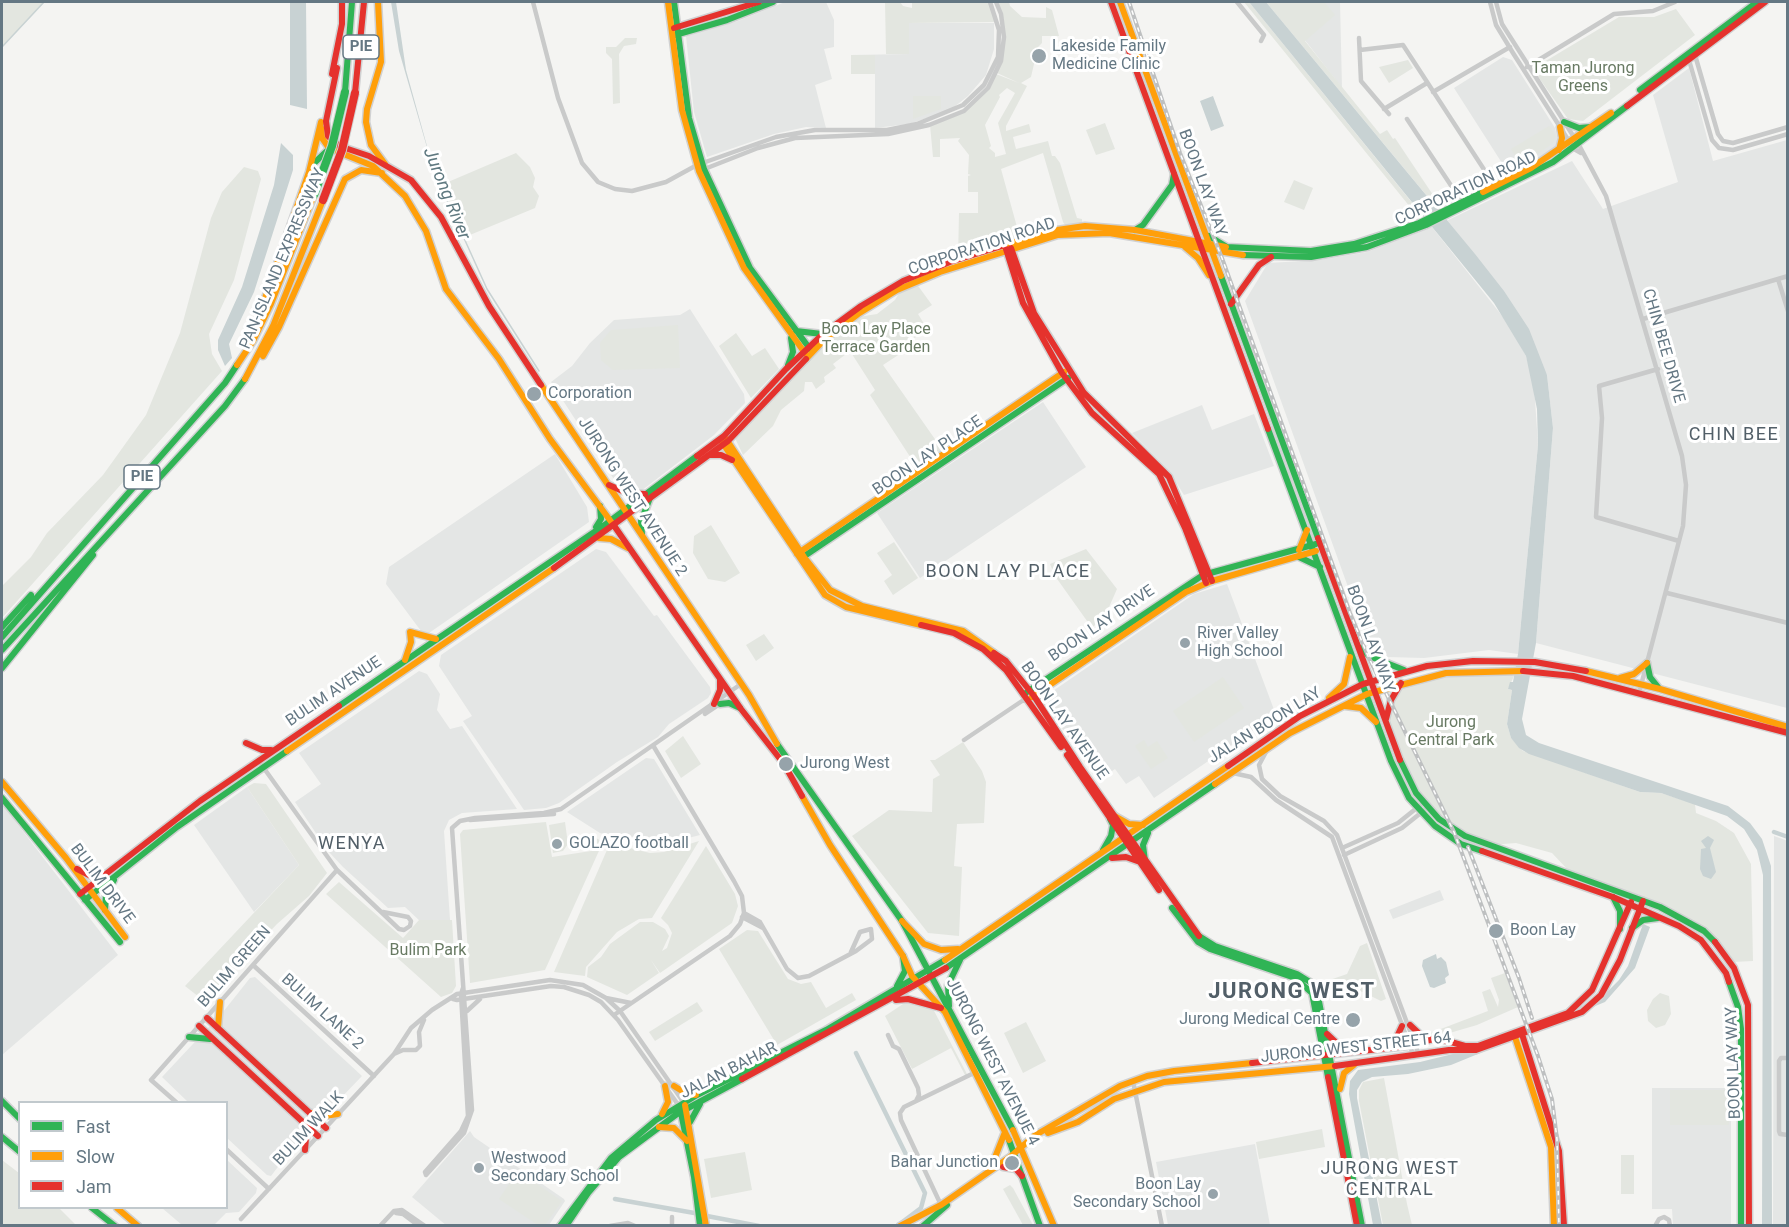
<!DOCTYPE html>
<html>
<head>
<meta charset="utf-8">
<style>
  body { margin:0 }
  #map { position:relative; width:1789px; height:1227px; overflow:hidden; background:#f4f4f2; font-family:Roboto,sans-serif }
  canvas { display:block }
  .frame { position:absolute; inset:0; border:3px solid #647783; pointer-events:none }
  .legend { position:absolute; left:18px; top:1101px; width:210px; height:108px; box-sizing:border-box; background:#fff; border:2px solid #c1c9cd; margin:0; padding:8px 10px; list-style:none; font-size:18px; color:#647783 }
  .legend li { display:flex; align-items:center; gap:12px; height:30px }
  .legend b { width:30px; border:2px solid #c1c9cd }
</style>
</head>
<body>
<div id="map">
<canvas width="1789" height="1227"></canvas>
<div class="frame"></div>
<ul class="legend">
<li><b style="height:8px;background:#30b455"></b>Fast</li>
<li><b style="height:8px;background:#ff9f0a"></b>Slow</li>
<li><b style="height:8px;background:#e5322d"></b>Jam</li>
</ul>
</div>
<script>
const context = document.querySelector('canvas').getContext('2d');
context.lineJoin = 'round';
function fill(path, color) { context.fillStyle = color; context.fill(path, 'evenodd'); }
const shape = rows => new Path2D(rows.map(r => 'M' + r).join(''));
function stroke(path, color, width, dash) { context.strokeStyle = color; context.lineWidth = width; context.lineCap = dash ? 'butt' : 'round'; context.setLineDash(dash || []); context.stroke(path); }
function label(font, color, halo, rows, align = 'center') {
  context.font = font + ' Roboto,sans-serif'; context.lineWidth = 6; context.setLineDash([]); context.textBaseline = 'middle'; context.strokeStyle = halo; context.fillStyle = color; for (const [text, x, y, turn = 0] of rows) {
    context.save(); context.translate(x, y); context.rotate((+turn || 0) * Math.PI / 180); context.textAlign = isNaN(turn) ? turn : align; if (halo) context.strokeText(text, 0, 0); context.fillText(text, 0, 0); context.restore();
  }
}
const built = shape([
  [785,2,826,2,834,20,834,47,824,49,832,79,815,85,826,128,806,127,774,134,707,157,694,112,686,36,738,21],
  [1270,2,1340,2,1342,88,1308,44],
  [909,23,994,23,994,49,986,75,968,96,949,111,909,124,875,128,875,74,851,74,851,55,909,54],
  [1503,57,1512,60,1555,128,1559,144,1537,160,1509,174,1454,88],
  [1689,68,1713,161,1787,140,1787,708,1536,643,1553,428,1547,375,1446,221,1572,161,1603,209,1678,182,1653,95],
  [1432,227,1510,326,1526,356,1534,385,1538,445,1518,654,1489,650,1424,658,1387,657,1370,648,1245,301,1268,263,1320,260,1367,252],
  [690,309,744,394,745,403,714,435,628,501,551,382,572,366,590,343,614,320,680,315],
  [1043,402,1086,467,920,578,877,513],
  [1202,405,1212,430,1254,414,1274,466,1184,495,1169,471,1132,433],
  [555,454,587,507,589,522,429,633,421,631,386,584,389,567],
  [596,549,606,552,654,616,657,615,710,687,711,693,708,698,669,724,658,737,617,762,559,803,546,808,524,810,463,721,472,716,439,666,441,655],
  [1227,584,1276,715,1154,798,1139,776,1126,784,1115,769,1098,781,1047,706,1050,693,1194,594],
  [419,671,427,674,440,694,437,710,450,729,462,726,517,809,462,813,449,820,444,831,450,920,421,922,405,907,388,908,343,867,328,851,295,802,321,784,299,753],
  [646,758,654,759,700,835,665,844,633,843,600,833,567,812],
  [247,787,299,865,254,912,194,825],
  [2,804,118,955,2,1055],
  [1774,836,1788,841,1788,1225,1773,1226],
  [1440,890,1444,900,1393,919,1389,910],
  [255,977,362,1076,290,1151,271,1176,267,1175,227,1138,226,1102,188,1102,162,1077,223,1012,250,978],
  [1652,1088,1731,1088,1731,1225,1673,1225,1672,1209,1652,1209],
  [470,1131,474,1137,564,1199,565,1201,549,1225,447,1226,412,1197],
  [1255,1144,1270,1225,1168,1225,1156,1162],
  [227,1160,257,1188,256,1193,239,1212,226,1213,214,1225,182,1225,162,1208,226,1208]
]);
const green = shape([
  [2,2,45,2,2,47],
  [885,2,900,2,903,6,912,8,912,2,989,2,997,22,909,23,909,54,886,54],
  [996,2,1009,2,1010,6,1022,17,1046,18,1046,7,1052,10,1059,36,1042,36,1042,43,1032,53,1034,64,1031,77,1021,83,1027,86,1006,126,1006,131,1029,124,1031,132,1013,137,1016,149,1048,141,1052,156,1055,156,1060,163,1077,218,1082,219,1082,223,1065,225,1063,222,1043,153,1001,169,1017,227,1015,243,958,259,959,213,978,213,978,192,968,192,968,176,971,175,968,174,969,155,958,141,960,138,940,139,940,157,933,157,930,125,964,111,988,88,996,74,1019,83,997,73,1004,38,1001,13],
  [1007,88,1015,93,998,123,1006,154,995,157,995,153,989,148,991,146,985,125,1000,97,999,95],
  [1244,2,1249,2,1422,215,1419,218],
  [1266,2,1324,2,1335,15,1305,41,1380,134,1387,130,1393,139,1395,138,1437,201,1450,193,1454,199,1437,208],
  [1676,9,1695,35,1583,121,1568,119,1537,75,1536,69,1539,65,1619,17,1654,17],
  [625,38,637,38,636,44,624,46,619,54,620,103,613,104,612,59,606,53,606,47,616,47],
  [851,55,875,55,875,74,851,74],
  [1408,60,1413,68,1389,83,1379,67],
  [913,96,941,96,941,109,913,119],
  [1105,123,1115,149,1096,155,1086,130],
  [1549,126,1556,136,1553,143,1521,166,1511,149],
  [516,153,530,167,535,178,533,187,539,196,535,208,465,237,441,185],
  [244,167,258,171,261,179,234,280,209,334,212,354,222,371,2,618,2,586,31,557,47,533,103,475,146,415,180,333,211,218,222,192],
  [1294,180,1313,188,1304,210,1284,202],
  [916,283,932,305,918,314,928,330,906,343,909,348,883,365,944,452,918,469,870,395,875,390,850,351,833,364,836,368,824,377,825,382,816,389,812,382,805,382,804,391,781,410,773,426,743,455,734,436,818,348,858,317,877,314,895,300,899,293],
  [678,325,680,368,613,370,601,360,600,343,611,330],
  [736,333,752,356,765,348,779,369,751,398,719,346],
  [711,525,740,573,725,582,708,579,693,553,694,536],
  [894,542,918,578,893,595,884,581,892,575,877,553],
  [1086,549,1117,589,1106,614,1092,628,1055,576,1050,564],
  [764,634,774,648,756,661,746,645],
  [1506,672,1514,676,1508,689,1512,690,1507,724,1511,738,1523,751,1640,792,1661,793,1695,804,1696,813,1716,821,1734,833,1751,864,1753,961,1733,962,1724,948,1662,905,1569,871,1552,853,1516,843,1491,845,1465,835,1423,803,1386,722,1388,709,1400,688,1433,677,1466,674,1486,676],
  [1223,677,1244,708,1194,742,1173,711],
  [683,736,701,764,681,778,665,751],
  [1144,740,1148,747,1157,741,1168,758,1151,769,1135,746],
  [963,742,982,771,986,782,984,823,957,824,954,866,962,867,959,936,928,933,852,836,889,810,932,812,933,779,940,775,930,760,935,760],
  [254,783,266,784,327,873,309,896,277,924,216,988,209,995,199,997,185,986,299,865,247,787],
  [546,822,552,857,591,851,591,835,603,842,545,970,470,983,460,834,463,830],
  [565,822,568,844,563,851,553,853,549,825],
  [699,841,652,918,639,919,617,932,586,967,585,976,554,972,610,843,650,853,664,852],
  [706,846,735,894,738,906,732,923,660,973,651,960,659,973,627,995,587,977,588,967,601,957,610,944,640,922,653,922,665,929,669,936,662,951,667,948,672,933,668,925,661,918],
  [339,882,403,938,419,920,452,920,456,986,452,993,441,997,326,894],
  [747,930,758,931,788,979,801,984,811,982,826,1008,852,993,856,1000,777,1045,719,949],
  [1367,943,1386,999,1381,1001,1350,986,1322,996,1318,984,1347,974,1360,946],
  [1505,973,1518,1007,1477,1025,1429,1039,1425,1035,1488,1011,1482,992,1490,989,1498,1007,1499,1000,1491,978],
  [1660,993,1669,996,1671,1014,1665,1025,1656,1028,1648,1021,1647,1010,1653,999],
  [912,998,931,1005,968,1076,966,1077,951,1048,912,1069,885,1016],
  [697,1002,703,1011,655,1041,649,1032],
  [1026,1022,1046,1061,1023,1073,1004,1033],
  [1384,1078,1407,1204,1412,1225,1383,1225,1359,1101,1359,1090,1363,1082],
  [1670,1090,1729,1090,1729,1125,1670,1125],
  [1322,1129,1325,1147,1259,1159,1256,1142],
  [745,1152,752,1190,711,1198,704,1159],
  [1621,1155,1634,1155,1634,1194,1621,1194],
  [2,1160,19,1173,20,1208,59,1208,76,1225,2,1225],
  [518,1171,562,1201,545,1225,538,1225,499,1199],
  [1010,1185,1013,1188,1033,1225,1023,1225,1003,1189]
]);
const water = shape([
  [290,2,306,2,307,109,290,105],
  [391,2,396,2,406,70,435,175,399,51],
  [1249,2,1266,2,1475,254,1504,291,1529,329,1547,375,1553,428,1536,643,1522,719,1526,735,1539,743,1728,806,1750,823,1762,839,1771,866,1772,1225,1762,1225,1763,875,1757,850,1744,829,1727,816,1661,793,1640,792,1529,754,1519,748,1511,738,1507,724,1512,690,1508,689,1510,682,1513,682,1518,654,1538,445,1537,409,1526,356,1494,303],
  [1213,96,1224,126,1211,131,1200,101],
  [281,143,293,155,293,170,254,292,229,344,232,358,225,366,218,350,218,340,242,287,274,185],
  [1708,836,1714,840,1710,848,1716,872,1711,879,1703,876,1700,869,1701,849,1706,848,1701,841],
  [1643,924,1650,927,1635,968,1605,1002,1451,1065,1408,1074,1372,1077,1362,1082,1357,1090,1357,1098,1382,1225,1373,1225,1349,1094,1350,1081,1358,1070,1420,1062,1461,1052,1497,1038,1498,1034,1588,1004,1607,992,1619,980,1628,966],
  [1436,954,1437,959,1441,957,1446,962,1449,975,1445,978,1446,983,1434,988,1430,987,1422,966,1423,960]
]);
const stream = shape([
  [2,47,44,2],
  [435,174,487,289,539,371]
]);
const canal = shape([
  [1774,832,1788,837],
  [856,1053,925,1193,921,1208,897,1226],
  [615,1199,700,1214],
  [707,1216,759,1226]
]);
const street = shape([
  [533,2,558,98,582,163,598,182,615,189,632,191,666,182,697,165,776,137,815,130,887,130,917,124,963,105,984,85,998,57,999,30,990,2],
  [1237,2,1264,35,1261,41],
  [1490,2,1496,25,1513,53,1574,149,1581,153],
  [1496,2,1502,24,1579,145,1606,196,1682,456,1686,485,1683,526,1639,693],
  [1359,38,1361,81,1389,114],
  [1360,50,1403,45,1485,171,1485,178,1459,191,1454,190,1407,119],
  [1695,55,1718,134,1723,141,1733,143,1788,127],
  [1689,60,1712,140,1719,148,1733,150,1788,134],
  [1527,67,1614,14,1653,11,1675,2],
  [1433,92,1510,47],
  [1384,109,1427,83],
  [702,170,758,148,795,138,888,134,929,125,964,111,988,88,1001,61,1004,37,1001,14,996,2],
  [1778,279,1788,311],
  [1643,319,1788,276],
  [1658,369,1599,386,1602,418,1596,517,1679,541],
  [1667,593,1788,623],
  [705,714,723,702],
  [964,740,1022,701,1028,700],
  [1266,752,1259,765,1262,779,1280,796,1324,821,1337,835,1419,1055],
  [258,760,337,870,399,929,404,930,410,926,411,921,408,917,383,912],
  [1233,773,1251,777,1276,800,1332,837,1414,1057],
  [561,809,741,684],
  [470,820,554,814],
  [1342,848,1398,823,1423,803],
  [1344,855,1402,828,1427,808],
  [744,913,760,922,787,969,798,978,809,976,856,951,872,939,871,929,860,932,851,952],
  [742,917,763,928],
  [253,965,374,1076],
  [463,988,461,994,468,1116,461,1131,425,1172,426,1175,464,1133,472,1110,452,828,460,821,475,818,544,813,561,809],
  [606,998,631,1003],
  [453,999,457,1000,551,986,564,987,589,995,601,1002,618,1020,679,1106],
  [467,1011,480,999],
  [614,1015,730,936,740,924,744,913,742,896,734,881,654,747],
  [888,1035,893,1046,899,1049,918,1088,919,1095,916,1101],
  [394,1054,403,1050,416,1050,420,1046,419,1032,424,1020],
  [1788,1058,1781,1058,1779,1061,1779,1131,1780,1134,1788,1135],
  [1133,1081,1162,1226],
  [176,1102,151,1080,337,870],
  [226,1149,269,1189],
  [941,1205,901,1120,900,1113,904,1107,976,1072],
  [396,1213,403,1214,419,1226],
  [241,1219,394,1054,411,1028,432,1010,457,994,550,980,583,985,606,998,620,1011,684,1103],
  [380,1226,394,1211,402,1210,425,1226],
  [610,1226,628,1223,635,1226],
  [672,1226,672,1217],
  [1655,1226,1659,1219,1664,1217,1669,1220,1670,1226]
]);
const fast = shape([
  [674,2,689,118,704,169,750,268,810,349],
  [675,35,727,20,773,2],
  [1640,90,1757,2],
  [345,92,352,2],
  [1564,122,1579,128,1591,127],
  [312,165,327,151,339,146],
  [1135,230,1143,225,1172,185,1174,174],
  [1209,236,1227,247],
  [1226,247,1311,251,1354,244,1419,223,1483,192],
  [1243,255,1311,257,1367,247,1426,225,1553,162,1627,106],
  [1221,276,1318,538],
  [796,331,822,334],
  [788,365,793,352,791,338],
  [1268,429,1391,761,1409,798,1435,826,1461,844,1482,851],
  [596,527,601,519,600,506],
  [642,534,641,521,650,498],
  [803,557,1068,378],
  [1299,557,1320,567],
  [2,627,31,595],
  [2,637,225,383,237,365],
  [1361,648,1369,656,1404,670],
  [2,650,225,406,245,379],
  [1647,663,1650,677,1658,687],
  [2,668,93,555],
  [1027,692,1203,575,1316,544],
  [720,704,729,703,740,708],
  [339,706,606,524,697,456],
  [777,744,902,921,1013,1130],
  [1400,760,1416,793,1439,819,1465,836,1660,907,1704,931,1715,942],
  [2,798,120,942],
  [1103,850,1111,836,1113,825,1110,819],
  [1145,861,1143,845,1148,833],
  [1613,897,1620,911,1620,929],
  [85,900,177,827,287,751],
  [1172,908,1198,942,1210,949,1295,978,1312,993,1328,1077],
  [105,910,106,894,114,880],
  [1632,928,1643,920,1658,918],
  [1199,936,1215,946,1297,974,1310,982,1317,991,1362,1226],
  [946,968,1215,784],
  [1729,982,1738,1007,1741,1029,1741,1226],
  [897,986,905,971,903,956],
  [949,1006,948,985,960,960],
  [189,1037,210,1039],
  [2,1101,20,1119],
  [680,1108,694,1177,700,1226],
  [690,1122,700,1104],
  [2,1137,20,1152],
  [1009,1140,1040,1226],
  [92,1208,115,1226],
  [560,1226,611,1158,656,1120,697,1095,826,1030,945,960],
  [566,1226,588,1193,619,1157,677,1114,742,1079],
  [923,1226,947,1205]
]);
const slow = shape([
  [378,2,381,62,367,109,366,122,371,145,385,164],
  [668,2,682,110,699,171,744,268,805,353],
  [1120,2,1221,276],
  [321,128,322,138,329,148,373,166,405,196,426,231,446,289,499,359,550,439,615,527],
  [1559,150,1562,138,1560,127],
  [1483,192,1531,168,1611,113],
  [1002,246,1057,230,1085,226,1135,230,1226,247],
  [1185,247,1198,258,1209,275],
  [255,327,309,172,321,122],
  [263,356,279,327,345,179,361,170,382,173],
  [806,359,824,340,858,314,897,290,940,272,1058,235,1109,233,1243,255],
  [237,365,253,341,271,304,314,195],
  [245,379,273,326,323,200],
  [541,385,749,695,777,744],
  [726,439,804,557,830,590,862,606,963,631,994,653],
  [722,442,825,595,846,607,921,625],
  [599,538,611,539,628,548],
  [1299,550,1307,530],
  [797,554,1064,372],
  [405,660,411,642,410,632,436,639],
  [1586,671,1660,689,1788,727],
  [1620,678,1634,674,1647,663],
  [1032,697,1186,592,1212,581,1316,551],
  [1329,698,1344,684,1350,657],
  [1345,706,1361,708,1376,722],
  [287,751,554,568],
  [2,782,66,858,125,937],
  [1215,784,1290,733,1367,694,1446,673,1523,671],
  [802,796,830,845,903,956,912,976,945,1012,1009,1140],
  [1113,815,1129,824,1143,825],
  [902,921,924,944,941,950,958,949],
  [945,960,1228,766],
  [218,1028,220,1002],
  [1514,1034,1551,1147,1554,1226],
  [674,1086,687,1094,696,1095],
  [1340,1089,1344,1073,1354,1065],
  [685,1105,706,1226],
  [312,1113,324,1116,338,1114],
  [662,1114,668,1102,665,1086],
  [659,1127,674,1128,687,1141],
  [1013,1130,1054,1226],
  [1048,1133,1078,1122,1114,1099,1164,1082,1335,1066],
  [990,1170,1005,1132],
  [117,1208,138,1226],
  [900,1226,941,1205,1010,1157,1034,1136,1120,1086,1147,1076,1174,1071,1252,1063]
]);
const jam = shape([
  [1111,2,1268,429],
  [674,28,759,2],
  [337,68,326,121,328,136,339,146,369,156,411,180,441,217,489,306,541,385],
  [332,74,342,24,342,2],
  [355,93,364,2],
  [1627,106,1765,2],
  [1011,248,1034,313,1084,393,1169,477,1212,581],
  [1006,249,1023,303,1062,373,1092,413,1159,474,1185,528,1206,583],
  [1231,304,1259,265,1271,257],
  [710,455,721,455,732,460],
  [697,456,724,436,786,369,823,334,861,306,903,281,950,262,1002,246],
  [609,485,627,493,645,494],
  [615,527,741,709,784,764,802,796],
  [1318,538,1400,760],
  [554,568,728,441,806,359],
  [921,625,954,633,983,649,1006,670,1061,747],
  [994,653,1006,661,1034,696,1080,767,1199,936],
  [1523,671,1573,676,1788,733],
  [714,704,720,690,720,679],
  [1386,719,1391,700,1401,683],
  [246,743,262,750,271,750],
  [1067,755,1159,890],
  [1228,766,1300,716,1363,684,1427,666,1473,661,1535,662,1586,671],
  [1482,851,1613,897,1679,926,1701,940,1726,973,1729,982],
  [1112,858,1126,857,1140,862],
  [77,869,93,877,103,875],
  [80,894,200,801,339,706],
  [1715,942,1734,968,1748,1005,1749,1226],
  [896,1000,908,999,941,1008],
  [207,1018,326,1128],
  [1410,1025,1426,1040],
  [199,1026,318,1136],
  [1521,1031,1559,1151,1564,1226],
  [1327,1034,1345,1051],
  [1386,1046,1394,1043,1402,1026],
  [1252,1063,1407,1046,1437,1038,1465,1046,1478,1046,1568,1013,1592,990,1631,902],
  [1335,1066,1449,1050,1476,1050,1582,1012,1601,995,1620,960,1643,901],
  [1328,1077,1357,1226],
  [742,1079,946,968],
  [305,1150,307,1126],
  [1003,1167,1016,1169,1022,1176]
]);
const rail = shape([
  [1129,2,1180,153,1222,258,1350,613,1368,656,1454,832,1538,1056,1552,1099,1557,1139,1559,1226],
  [1468,847,1519,978,1532,1018]
]);
const fastBridge = shape([
  [314,195,332,146,345,92]
]);
const jamBridge = shape([
  [323,200,342,150,355,93]
]);
const markers = [
  [1039,56,8,"#96a3aa"],
  [534,394,8,"#96a3aa"],
  [1185,643,6,"#96a3aa"],
  [786,764,8,"#96a3aa"],
  [557,844,6,"#96a3aa"],
  [1496,931,8,"#96a3aa"],
  [1353,1020,8,"#96a3aa"],
  [1012,1163,8,"#96a3aa"],
  [479,1168,6,"#96a3aa"],
  [1213,1194,6,"#96a3aa"]
];
const shields = [
  [361,47,36],
  [142,477,36]
];
const shieldNames = [
  ["PIE",361,47],
  ["PIE",142,477]
];
const poiNames = [
  ["Lakeside Family",1052,47],
  ["Medicine Clinic",1052,65],
  ["Corporation",548,394],
  ["River Valley",1197,634],
  ["High School",1197,652],
  ["Jurong West",800,764],
  ["GOLAZO football",569,844],
  ["Boon Lay",1510,931],
  ["Jurong Medical Centre",1340,1020,"right"],
  ["Westwood",491,1159],
  ["Secondary School",491,1177],
  ["Bahar Junction",998,1163,"right"],
  ["Boon Lay",1201,1185,"right"],
  ["Secondary School",1201,1203,"right"]
];
const parkNames = [
  ["Taman Jurong",1583,69],
  ["Greens",1583,87],
  ["Boon Lay Place",876,330],
  ["Terrace Garden",876,348],
  ["Jurong",1451,723],
  ["Central Park",1451,741],
  ["Bulim Park",428,951]
];
const streetNames = [
  ["BOON LAY WAY",1202,183,70],
  ["CORPORATION ROAD",1466,189,-25],
  ["CORPORATION ROAD",982,247,-18],
  ["PAN-ISLAND EXPRESSWAY",283,259,-67],
  ["CHIN BEE DRIVE",1663,346,74],
  ["BOON LAY PLACE",928,456,-34],
  ["JURONG WEST AVENUE 2",632,497,57],
  ["BOON LAY DRIVE",1102,624,-34],
  ["BOON LAY WAY",1370,639,70],
  ["BULIM AVENUE",334,692,-34],
  ["BOON LAY AVENUE",1064,721,55],
  ["JALAN BOON LAY",1265,726,-32],
  ["BULIM DRIVE",102,884,53],
  ["BULIM GREEN",235,967,-49],
  ["BULIM LANE 2",322,1012,42],
  ["JURONG WEST STREET 64",1356,1048,-6],
  ["JURONG WEST AVENUE 4",992,1062,63],
  ["BOON LAY WAY",1734,1063,-92],
  ["JALAN BAHAR",729,1071,-27],
  ["BULIM WALK",309,1129,-47]
];
const waterNames = [
  ["Jurong River",446,194,68]
];
const neighbourhoodNames = [
  ["CHIN BEE",1734,435],
  ["BOON LAY PLACE",1008,572],
  ["WENYA",352,844],
  ["JURONG WEST",1390,1169],
  ["CENTRAL",1390,1190]
];
const districtNames = [
  ["JURONG WEST",1292,992]
];
fill(built, '#e4e6e5');
fill(green, '#e3e6e0');
fill(water, '#c8d2d3');
stroke(stream, '#c8d2d3', 1.5);
stroke(canal, '#c8d2d3', 4.5);
stroke(fast, '#d0d1d2', 9);
stroke(slow, '#d0d1d2', 9);
stroke(jam, '#d0d1d2', 9);
stroke(street, '#c9caca', 4.5);
stroke(fast, '#30b455', 6);
stroke(slow, '#ff9f0a', 6);
stroke(jam, '#e5322d', 6);
stroke(rail, '#bec0c1', 4);
stroke(rail, '#fff', 1.5, [4.5]);
stroke(fastBridge, '#d0d1d1', 10, []);
stroke(jamBridge, '#d0d1d1', 10, []);
stroke(fastBridge, '#30b455', 8);
stroke(jamBridge, '#e5322d', 8);
for (const [x, y, r, color] of markers) { const dot = new Path2D(); dot.arc(x, y, r, 0, 2 * Math.PI); context.fillStyle = color; context.fill(dot); stroke(dot, '#fff', 2); }
for (const [x, y, w] of shields) { const box = new Path2D(); box.roundRect(x - w / 2, y - 12, w, 24, 4.5); context.fillStyle = '#fff'; context.fill(box); stroke(box, '#647783', 1.5); }
label('bold 15px', '#647783', null, shieldNames);
label('16px', '#647783', '#fff', poiNames, 'left');
label('16px', '#687a63', '#fff', parkNames);
label('16px', '#647783', '#fff', streetNames);
label('italic 18px', '#5f7980', '#fff', waterNames);
context.letterSpacing = '1.5px';
label('18px', '#525f68', '#fff', neighbourhoodNames);
context.letterSpacing = '0px';
context.letterSpacing = '1.5px';
label('bold 22px', '#525f68', '#fff', districtNames);
context.letterSpacing = '0px';
</script>
</body>
</html>
